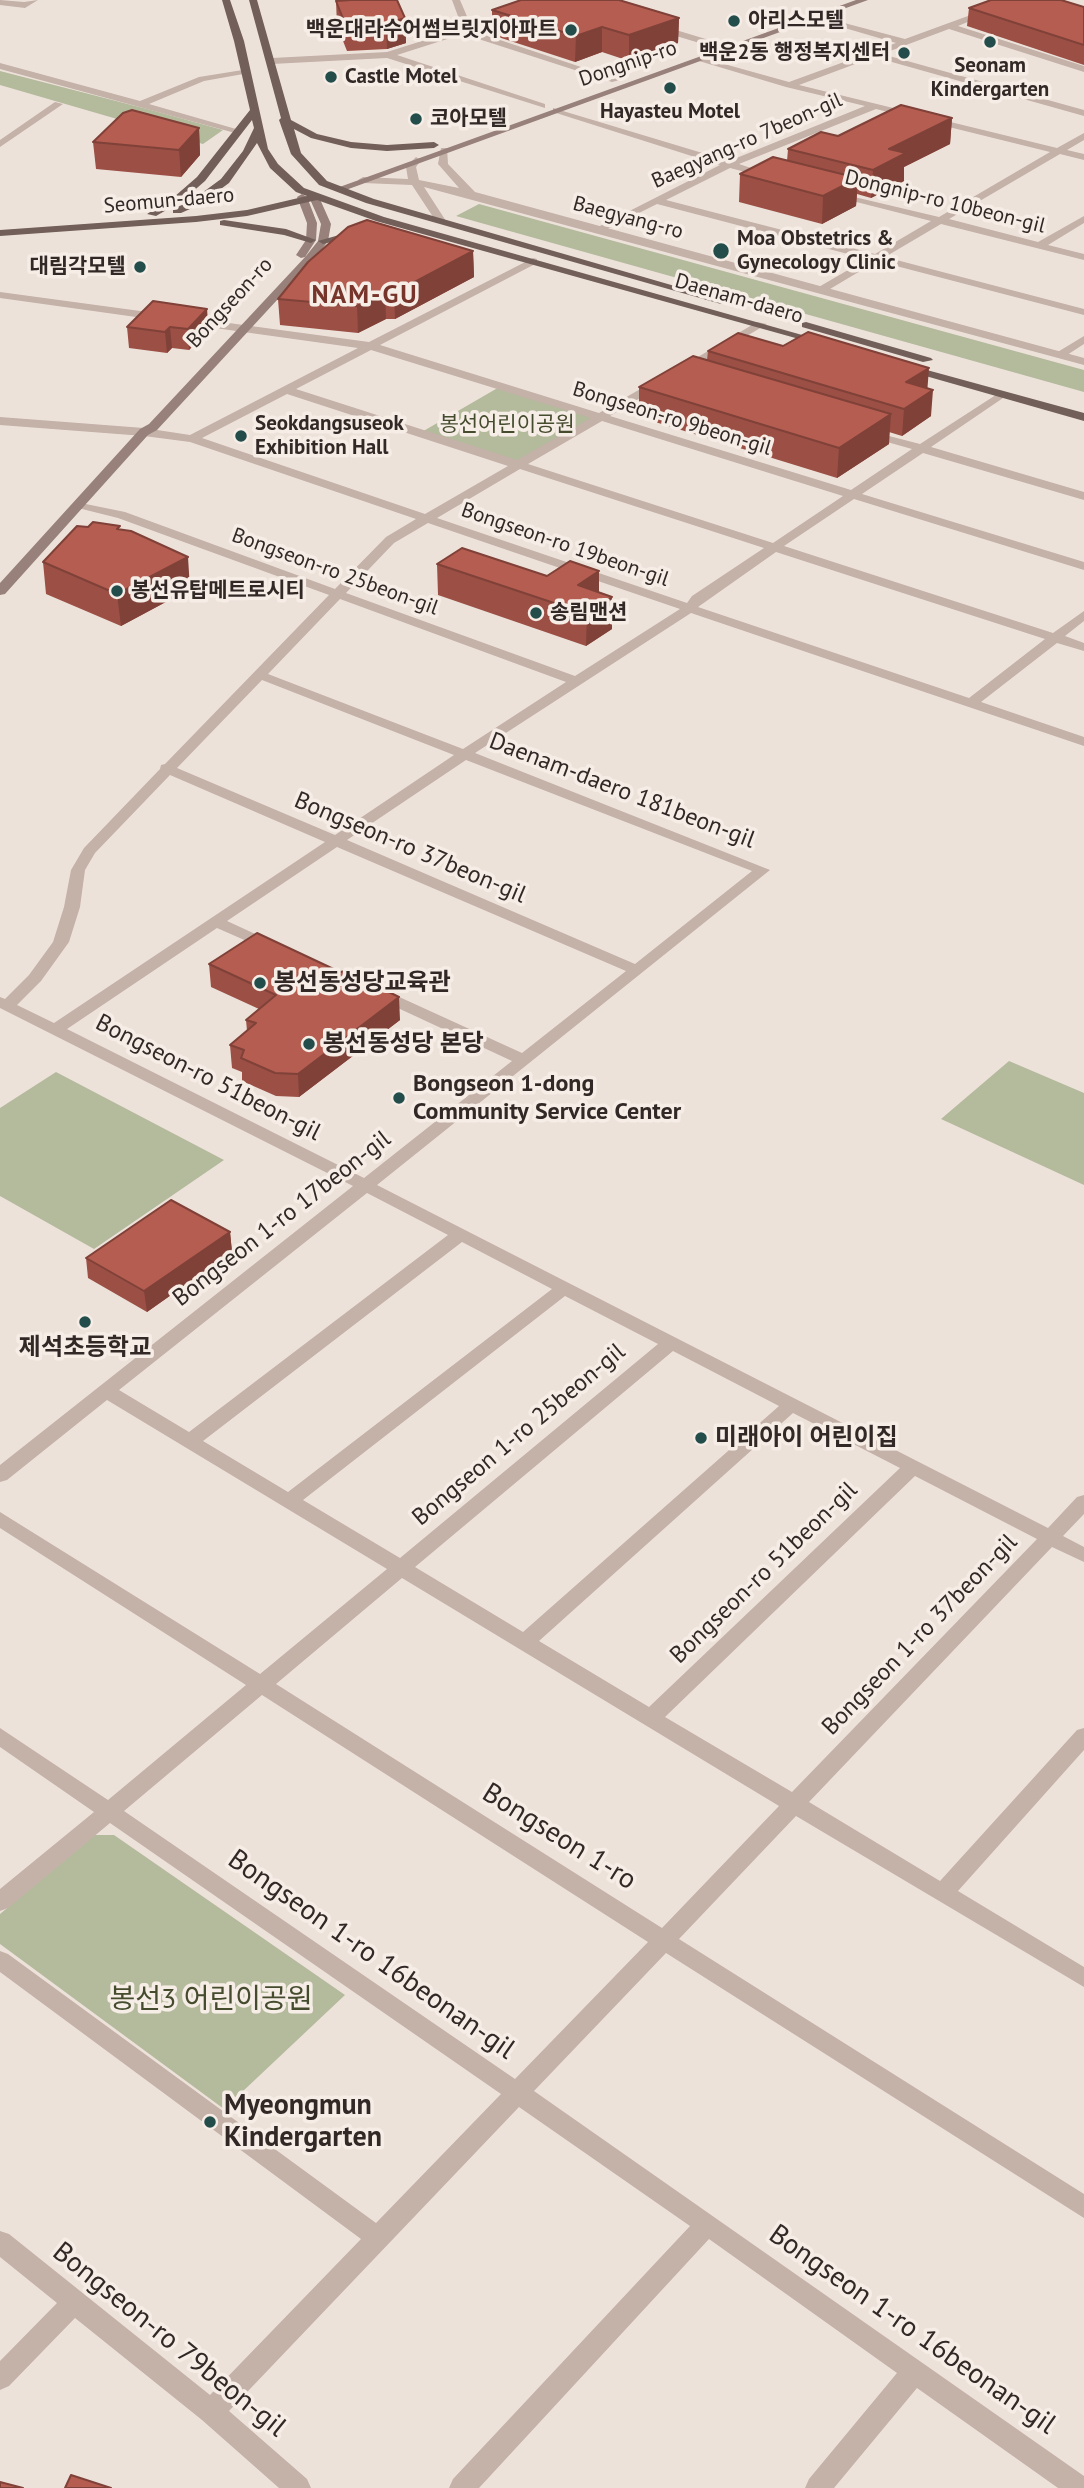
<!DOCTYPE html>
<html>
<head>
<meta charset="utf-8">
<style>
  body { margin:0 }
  canvas { display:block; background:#ede2da }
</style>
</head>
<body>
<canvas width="1084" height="2488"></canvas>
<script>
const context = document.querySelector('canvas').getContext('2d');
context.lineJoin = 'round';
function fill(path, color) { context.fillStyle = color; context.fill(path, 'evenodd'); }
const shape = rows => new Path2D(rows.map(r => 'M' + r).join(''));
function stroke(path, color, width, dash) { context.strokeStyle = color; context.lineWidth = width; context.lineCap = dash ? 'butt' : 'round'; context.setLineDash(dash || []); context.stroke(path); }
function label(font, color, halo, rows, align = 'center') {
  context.font = font + ' "PT Sans","Noto Sans KR",sans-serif'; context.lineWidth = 7; context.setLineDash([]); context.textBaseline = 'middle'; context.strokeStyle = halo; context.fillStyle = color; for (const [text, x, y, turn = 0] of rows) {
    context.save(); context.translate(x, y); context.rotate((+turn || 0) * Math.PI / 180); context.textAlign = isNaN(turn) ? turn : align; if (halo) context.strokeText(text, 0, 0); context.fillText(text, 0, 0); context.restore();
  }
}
const green = shape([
  [0,71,151,110,223,130,203,144,0,85],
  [479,204,1084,370,1084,392,456,216],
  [501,386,601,417,517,464,420,433],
  [1009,1061,1084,1093,1084,1185,941,1119],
  [56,1072,224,1160,94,1249,0,1196,0,1108],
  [95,1835,114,1835,345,1995,224,2109,0,1944,0,1914]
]);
const minor = shape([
  [0,0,24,2,38,0,25,8,0,5,0,0],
  [452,0,460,0,472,28,470,30,620,80,612,82,463,34,397,55,545,104,545,108,387,58,272,64,267,61,272,58,387,52,460,29,462,27,452,0],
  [987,9,994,11,958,26,1084,66,1084,72,949,29,882,54,1084,110,1084,116,874,57,799,85,1057,148,1084,133,1084,140,1067,150,1084,154,1084,160,1060,154,949,219,1038,242,1084,216,1084,223,1048,245,1084,254,1084,260,941,224,885,257,1084,309,1084,315,877,261,825,292,817,292,817,288,867,259,657,204,601,232,592,230,720,165,553,112,553,108,729,161,865,106,786,87,699,61,699,57,789,82,896,43,814,19,814,15,905,39,987,9],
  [876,109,1050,152,939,217,829,191,829,195,931,221,875,254,666,200,730,168,772,179,772,175,739,164,876,109],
  [656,24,719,43,721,45,716,48,653,29,656,24],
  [0,63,140,101,199,77,249,69,249,73,204,81,149,104,243,131,235,133,0,69,0,63],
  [55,102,63,104,0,147,0,140,55,102],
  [533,258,537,259,537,263,380,345,599,413,654,381,662,381,662,385,610,416,851,490,912,449,862,435,862,429,920,444,1002,391,1008,394,1006,396,931,447,1084,492,1084,500,923,453,862,494,1084,562,1084,570,854,499,784,546,1053,633,1084,611,1084,621,1065,636,1084,643,1084,651,1057,643,981,702,1084,737,1084,746,691,613,475,753,770,870,377,1185,1048,1528,1077,1497,1084,1495,1084,1514,1063,1536,1084,1547,1084,1562,1052,1547,809,1802,940,1881,1077,1730,1084,1728,1084,1750,958,1891,1084,1967,1084,1987,796,1816,679,1939,1084,2194,1084,2218,666,1953,534,2091,1084,2476,1084,2488,1058,2488,917,2388,834,2488,805,2488,809,2479,897,2373,709,2239,479,2488,449,2488,453,2479,690,2226,519,2107,229,2411,307,2479,311,2488,279,2488,202,2420,75,2318,9,2386,0,2390,0,2361,57,2303,0,2257,0,2231,9,2234,210,2395,361,2239,0,1972,0,1951,8,1954,376,2223,501,2094,110,1823,8,1908,0,1911,0,1889,94,1812,0,1747,0,1728,108,1800,246,1685,0,1528,0,1512,260,1674,387,1569,107,1400,7,1480,0,1482,0,1465,353,1186,0,1008,0,997,5,999,29,975,53,942,64,907,71,870,84,848,160,769,161,765,165,764,329,595,118,518,70,506,76,502,125,512,335,589,386,537,416,519,190,442,144,436,0,425,0,417,144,428,190,435,358,348,0,298,0,292,369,342,533,258],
  [371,350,591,418,517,460,296,389,371,350],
  [287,394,508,466,425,514,202,438,287,394],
  [602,421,843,496,773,543,528,464,602,421],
  [520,469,764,548,692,596,687,603,437,518,520,469],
  [428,523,680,609,575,676,346,593,394,543,428,523],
  [776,552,1045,639,969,698,698,607,776,552],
  [340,599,566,682,463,749,268,674,340,599],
  [262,680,454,755,335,835,177,768,262,680],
  [466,760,752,871,635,964,347,840,466,760],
  [170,775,325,842,54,1023,17,1005,41,981,69,942,80,907,85,870,95,853,170,775],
  [337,847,626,971,522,1053,384,990,372,990,370,993,372,996,512,1061,364,1178,67,1029,217,928,267,950,277,950,280,947,277,944,227,921,337,847],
  [367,1193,448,1235,189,1432,119,1390,367,1193],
  [462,1242,552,1289,288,1492,203,1441,462,1242],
  [565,1296,658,1344,400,1558,303,1500,565,1296],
  [673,1351,779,1406,523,1632,415,1567,673,1351],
  [793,1413,900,1468,649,1707,539,1641,793,1413],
  [915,1476,1037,1539,792,1792,665,1717,915,1476],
  [402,1578,779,1806,662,1928,276,1684,402,1578],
  [262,1695,648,1942,515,2079,124,1811,262,1695],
  [757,322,767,324,686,372,676,370,757,322],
  [1084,336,1084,344,1064,357,1056,357,1056,353,1084,336]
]);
const tertiary = shape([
  [441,148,447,148,448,164,475,192,1084,358,1084,365,424,187,446,221,437,223,412,185,363,183,358,180,363,177,408,179,406,167,416,157,421,160,416,167,419,180,459,188,438,164,441,148]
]);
const secondary = shape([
  [856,0,868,0,343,191,334,189,856,0],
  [302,194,307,197,317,223,316,240,305,257,301,258,296,255,306,240,307,223,297,197,302,194],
  [314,194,319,197,331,224,328,241,314,260,157,430,148,435,5,594,0,595,0,583,140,429,149,424,306,256,318,241,321,224,309,197,314,194]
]);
const primary = shape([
  [222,0,230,0,244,41,268,149,278,164,304,188,384,217,827,342,817,344,376,221,317,200,247,216,196,222,0,236,0,230,196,216,247,210,307,196,296,192,270,168,257,143,229,183,199,205,181,213,173,213,173,209,191,201,221,179,243,151,254,128,252,120,205,181,182,201,156,216,147,214,174,197,197,177,250,110,234,41,222,0],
  [249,0,257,0,291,120,317,134,351,142,387,145,434,142,439,145,434,148,387,151,351,148,311,138,294,129,301,153,327,181,374,199,730,302,721,304,366,203,319,185,291,154,279,120,281,118,249,0],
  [224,220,286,229,316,240,311,243,284,235,220,225,220,221,224,220],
  [357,230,361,231,361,235,323,244,318,241,357,230],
  [806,322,931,358,933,360,923,362,802,327,802,323,806,322],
  [905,364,1084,413,1084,421,901,369,899,367,905,364]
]);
const wall = shape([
  [336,1,405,18,406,43,387,49,347,51,337,26],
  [1084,7,1084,65,967,26,969,8],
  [492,10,679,18,678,43,629,61,602,52,575,62,492,35],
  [952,118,950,144,904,167,904,181,871,198,857,194,856,206,822,224,739,202,740,174,787,161,788,149,838,136],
  [199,128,200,155,181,177,96,169,93,142],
  [473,251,474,277,395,319,386,319,358,333,280,325,278,299],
  [207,309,208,330,189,350,172,348,167,353,129,348,127,327],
  [708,351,927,388,931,416,902,436,889,432,889,444,837,478,639,417,639,387,707,360],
  [88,527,120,530,190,589,121,626,46,594,43,562],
  [437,564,547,576,599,571,599,592,612,597,612,629,586,646,438,595],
  [209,964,400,1020,299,1097,276,1096,242,1081,242,1072,232,1068,230,1045,247,1031,246,1020,259,1009,211,987],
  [230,1232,232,1252,147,1312,88,1278,86,1258]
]);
const shadedWall = shape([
  [405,18,406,43,387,49,386,24],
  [679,18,678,43,629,61,629,35],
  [602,27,602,52,575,62,576,36],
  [952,118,950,144,904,167,904,181,871,198,873,170,889,149],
  [199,128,200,155,181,177,179,150],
  [858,178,856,206,822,224,823,196],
  [473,251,474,277,395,319,394,293],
  [385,292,386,319,358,333,357,306],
  [207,309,208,330,189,350,188,329],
  [170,327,172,348,167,353,165,332],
  [929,368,927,394,906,382],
  [933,390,931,416,902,436,904,409],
  [891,414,889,444,837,478,839,448],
  [188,557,190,589,121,626,117,594],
  [599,571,599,603,578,585],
  [612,597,612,629,586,646,587,614],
  [399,997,400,1020,299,1097,298,1074],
  [230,1232,232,1252,147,1312,144,1291]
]);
const building = shape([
  [351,0,397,0,405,18,386,24,346,26,336,1,351,0],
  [521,0,619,0,679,18,629,35,602,27,576,36,492,10,521,0],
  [991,0,1061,0,1084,7,1084,45,969,8,991,0],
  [901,105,952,118,889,149,906,153,873,170,788,149,821,132,838,136,901,105],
  [132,110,199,128,179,150,93,142,123,113,132,110],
  [773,157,858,178,823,196,740,174,773,157],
  [367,220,473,251,394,293,385,292,357,306,278,299,308,262,348,227,367,220],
  [153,301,207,309,188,329,170,327,165,332,127,327,153,301],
  [808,332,929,368,906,382,933,390,904,409,708,351,738,333,783,346,808,332],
  [693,356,891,414,839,448,639,387,693,356],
  [93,522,120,526,117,529,131,531,188,557,117,594,43,562,77,526,88,527,93,522],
  [462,548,547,576,570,561,599,571,578,585,612,597,587,614,437,564,462,548],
  [257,933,340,972,346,971,399,997,298,1074,275,1073,241,1058,244,1050,230,1045,256,1023,246,1020,276,995,209,964,257,933],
  [171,1200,230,1232,144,1291,86,1258,171,1200],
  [71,2475,111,2488,65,2488,71,2475],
  [0,2482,23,2488,0,2488,0,2482]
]);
const markers = [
  [734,21,7,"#224d4b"],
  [571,30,7,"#224d4b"],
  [990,42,7,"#224d4b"],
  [904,53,7,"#224d4b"],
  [331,77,7,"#224d4b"],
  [670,88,7,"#224d4b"],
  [416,119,7,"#224d4b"],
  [721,251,9,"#224d4b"],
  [140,267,7,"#224d4b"],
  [241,436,7,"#224d4b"],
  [117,591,7,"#224d4b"],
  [536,613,7,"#224d4b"],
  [260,983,7,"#224d4b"],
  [309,1044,7,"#224d4b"],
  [399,1098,7,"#224d4b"],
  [85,1322,7,"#224d4b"],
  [701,1438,7,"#224d4b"],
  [210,2122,7,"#224d4b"]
];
const farPoinames = [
  ["아리스모텔",748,21],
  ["백운대라수어썸브릿지아파트",557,30,"right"],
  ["백운2동 행정복지센터",890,53,"right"],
  ["Seonam",990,66,"center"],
  ["Kindergarten",990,90,"center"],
  ["Castle Motel",345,77],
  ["Hayasteu Motel",670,112,"center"],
  ["코아모텔",430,119],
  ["Moa Obstetrics &",737,239],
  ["Gynecology Clinic",737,263],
  ["대림각모텔",126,267,"right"],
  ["Seokdangsuseok",255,424],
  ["Exhibition Hall",255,448],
  ["봉선유탑메트로시티",131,591],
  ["송림맨션",550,613]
];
const farStreetnames = [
  ["Dongnip-ro",628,64,-19],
  ["Baegyang-ro 7beon-gil",747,141,-24],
  ["Seomun-daero",169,201,-5],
  ["Dongnip-ro 10beon-gil",945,202,14],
  ["Baegyang-ro",628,218,15],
  ["Daenam-daero",739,299,16],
  ["Bongseon-ro",230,303,-47],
  ["Bongseon-ro 9beon-gil",672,419,17],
  ["Bongseon-ro 19beon-gil",565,545,19],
  ["Bongseon-ro 25beon-gil",335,572,20]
];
const farParknames = [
  ["봉선어린이공원",507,425]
];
const streetNames = [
  ["Daenam-daero 181beon-gil",622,791,21],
  ["Bongseon-ro 37beon-gil",410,848,23],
  ["Bongseon-ro 51beon-gil",208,1078,27],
  ["Bongseon 1-ro 17beon-gil",282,1219,-38],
  ["Bongseon 1-ro 25beon-gil",519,1435,-40],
  ["Bongseon-ro 51beon-gil",764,1573,-44],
  ["Bongseon 1-ro 37beon-gil",920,1635,-46]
];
const poiNames = [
  ["봉선동성당교육관",274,983],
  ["봉선동성당 본당",323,1044],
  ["Bongseon 1-dong",413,1084],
  ["Community Service Center",413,1112],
  ["제석초등학교",85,1348,"center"],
  ["미래아이 어린이집",715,1438]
];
const farDistrictnames = [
  ["NAM-GU",365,296]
];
const nearStreetnames = [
  ["Bongseon 1-ro",559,1837,32],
  ["Bongseon 1-ro 16beonan-gil",371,1955,35],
  ["Bongseon 1-ro 16beonan-gil",912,2330,35],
  ["Bongseon-ro 79beon-gil",169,2340,39]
];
const nearParknames = [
  ["봉선3 어린이공원",211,2000]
];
const nearPoinames = [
  ["Myeongmun",224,2106],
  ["Kindergarten",224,2138]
];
fill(green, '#b4ba9c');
fill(minor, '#c4b1a8');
fill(tertiary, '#c4b1a8');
fill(secondary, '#97817a');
fill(primary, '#725f5a');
fill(wall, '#9c5045');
fill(shadedWall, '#7f4138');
fill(building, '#b55d50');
stroke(building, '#7f4138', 2);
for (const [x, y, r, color] of markers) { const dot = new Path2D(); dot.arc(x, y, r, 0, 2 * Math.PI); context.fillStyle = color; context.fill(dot); stroke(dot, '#f6ede6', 2.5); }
label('bold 21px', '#322927', '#f6ede6', farPoinames, 'left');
label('21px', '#322927', '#f6ede6', farStreetnames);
label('21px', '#454c2e', '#f6ede6', farParknames);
label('24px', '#322927', '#f6ede6', streetNames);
label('bold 24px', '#322927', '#f6ede6', poiNames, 'left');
context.letterSpacing = '2px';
label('bold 26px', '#76342b', '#f6ede6', farDistrictnames);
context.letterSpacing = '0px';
label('28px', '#322927', '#f6ede6', nearStreetnames);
label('28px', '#454c2e', '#f6ede6', nearParknames);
label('bold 28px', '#322927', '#f6ede6', nearPoinames, 'left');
</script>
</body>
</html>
